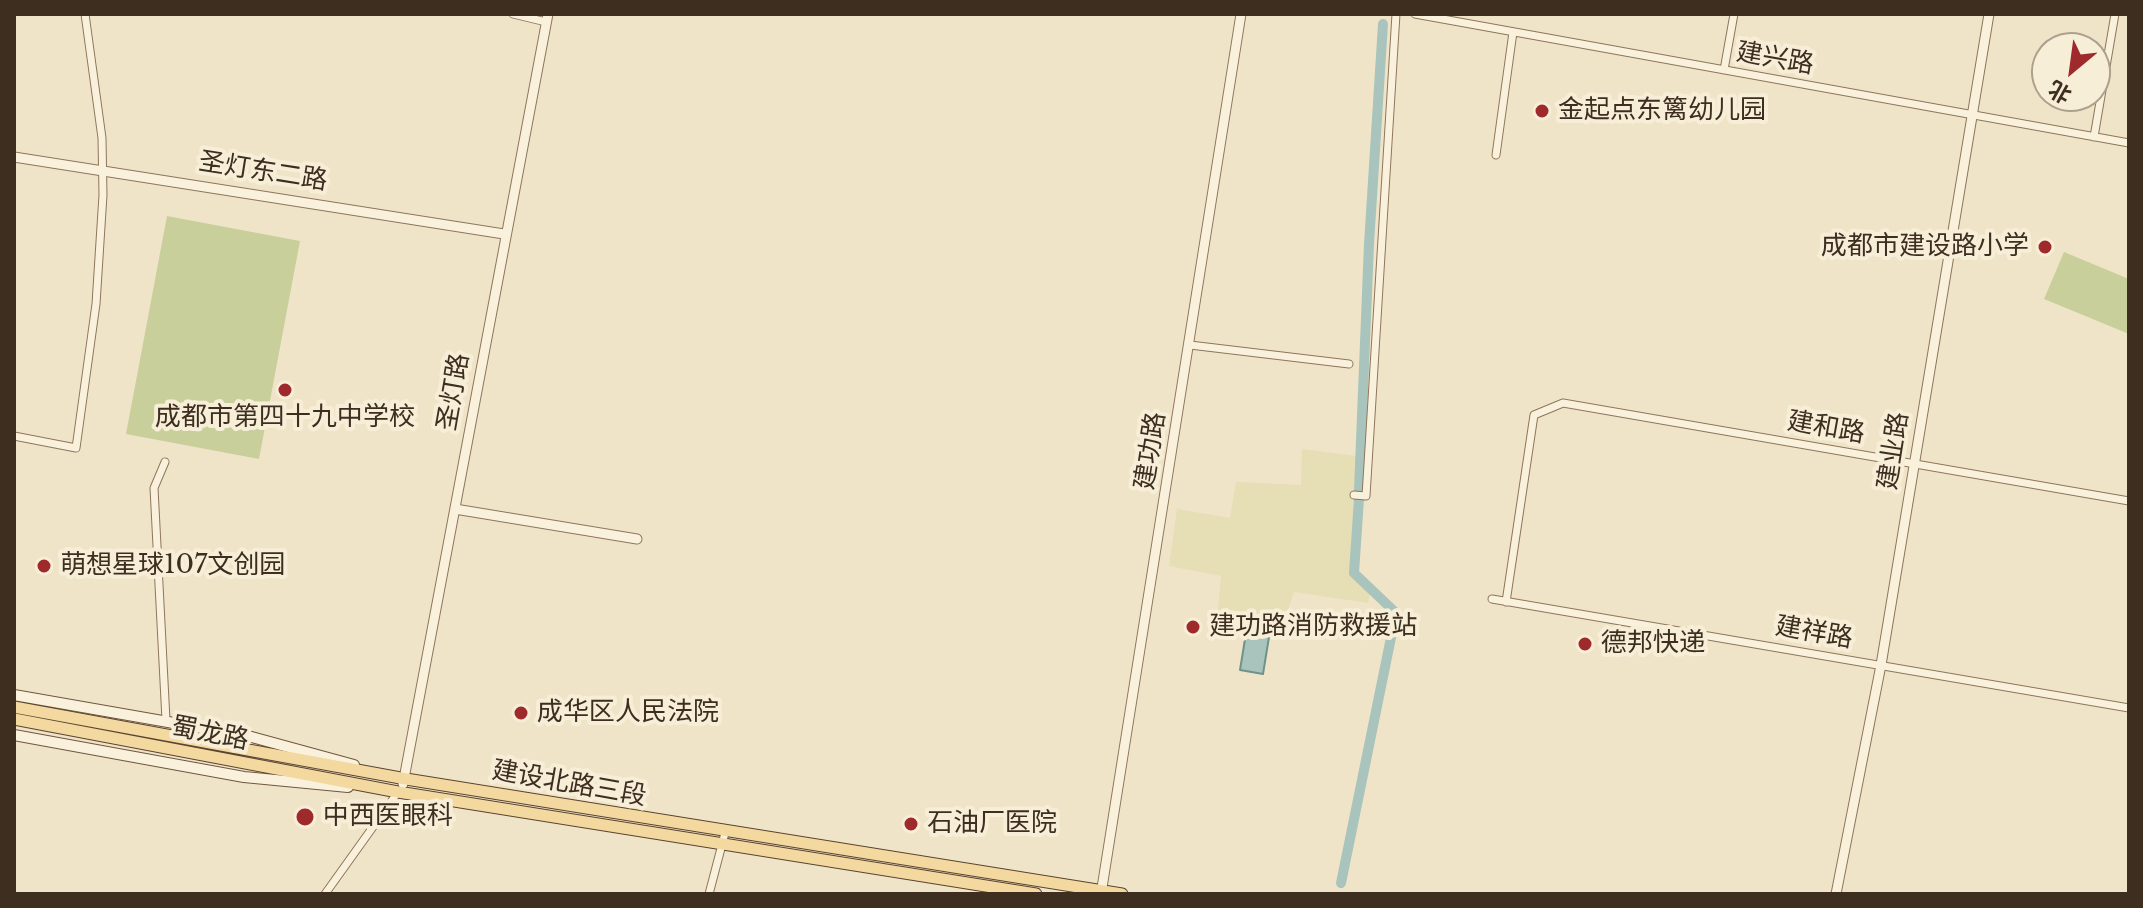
<!DOCTYPE html>
<html>
<head>
<meta charset="utf-8">
<style>
  body { margin:0 }
  #map { position:relative; width:2143px; height:908px; overflow:hidden; background:#f0e4c8; font-family:"Libre Baskerville","Noto Sans SC",serif }
  canvas { display:block }
  .frame { position:absolute; inset:0; border:16px solid #3d2e20; pointer-events:none }
  .north { position:absolute; left:2031px; top:32px; width:80px; height:80px; box-sizing:border-box; background:#f7eed8; border:2px solid #ada18e; border-radius:50%; rotate:209deg; font-size:22px; font-weight:700; line-height:32px; text-align:center; color:#3d2e20 }
  .north::after { content:''; display:block; margin:auto; width:28px; height:36px; background:#9e2a2b; clip-path:polygon(50% 0,100% 100%,50% 72%,0 100%) }
</style>
</head>
<body>
<div id="map">
<canvas width="2143" height="908"></canvas>
<div class="frame"></div>
<div class="north">北</div>
</div>
<script>
const context = document.querySelector('canvas').getContext('2d');
context.lineJoin = 'round';
function fill(path, color) { context.fillStyle = color; context.fill(path, 'evenodd'); }
const shape = rows => new Path2D(rows.map(r => 'M' + r).join(''));
function stroke(path, color, width, dash) { context.strokeStyle = color; context.lineWidth = width; context.lineCap = dash ? 'butt' : 'round'; context.setLineDash(dash || []); context.stroke(path); }
function label(font, color, halo, rows, align = 'center') {
  context.font = font + ' "Libre Baskerville","Noto Sans SC",serif'; context.lineWidth = 8; context.setLineDash([]); context.textBaseline = 'middle'; context.strokeStyle = halo; context.fillStyle = color; for (const [text, x, y, turn = 0] of rows) {
    context.save(); context.translate(x, y); context.rotate((+turn || 0) * Math.PI / 180); context.textAlign = isNaN(turn) ? turn : align; if (halo) context.strokeText(text, 0, 0); context.fillText(text, 0, 0); context.restore();
  }
}
const farmland = shape([
  [1302,449,1357,456,1351,572,1370,594,1368,603,1294,592,1281,630,1217,619,1221,576,1169,566,1177,509,1230,518,1236,482,1301,485]
]);
const green = shape([
  [167,216,300,241,259,459,126,434],
  [2064,252,2129,279,2129,334,2044,299]
]);
const water = shape([
  [1246,633,1269,637,1263,674,1240,670,1246,633]
]);
const canal = shape([
  [1359,490,1369,244,1383,24],
  [1341,883,1396,613,1354,573,1359,499]
]);
const minor = shape([
  [513,14,546,22],
  [1415,14,2129,143],
  [1724,70,1734,14],
  [2094,137,2115,14],
  [1496,155,1513,32],
  [1190,345,1349,364],
  [14,436,76,448,96,304,103,195,102,138,85,14],
  [165,462,154,488,166,720],
  [1354,495,1366,496,1396,14],
  [1492,599,2129,708],
  [1506,602,1534,415,1563,403,2129,501],
  [325,894,398,792],
  [709,894,725,833]
]);
const tertiary = shape([
  [14,157,504,234],
  [455,509,637,539],
  [403,784,548,14],
  [1101,894,1241,14],
  [1836,894,1881,665,1989,14]
]);
const secondary = shape([
  [14,695,248,736,354,765],
  [14,735,244,777,348,787]
]);
const primary = shape([
  [14,707,406,779,1122,894],
  [14,719,398,792,1036,894]
]);
const markers = [
  [1542,111,8,"#9e2a2b"],
  [2045,247,8,"#9e2a2b"],
  [285,390,8,"#9e2a2b"],
  [44,566,8,"#9e2a2b"],
  [1193,627,8,"#9e2a2b"],
  [1585,644,8,"#9e2a2b"],
  [521,713,8,"#9e2a2b"],
  [305,817,10,"#9e2a2b"],
  [911,824,8,"#9e2a2b"]
];
const streetNames = [
  ["建兴路",1775,59,10],
  ["圣灯东二路",263,172,9],
  ["圣灯路",454,392,-80],
  ["建和路",1826,428,10],
  ["建功路",1151,451,-81],
  ["建业路",1894,451,-81],
  ["建祥路",1814,633,10],
  ["蜀龙路",210,734,11],
  ["建设北路三段",569,784,10]
];
const poiNames = [
  ["金起点东篱幼儿园",1558,111],
  ["成都市建设路小学",2029,247,"right"],
  ["成都市第四十九中学校",285,418,"center"],
  ["萌想星球107文创园",60,566],
  ["建功路消防救援站",1209,627],
  ["德邦快递",1601,644],
  ["成华区人民法院",537,713],
  ["中西医眼科",323,817],
  ["石油厂医院",927,824]
];
fill(farmland, '#e6deb5');
fill(green, '#c9cf9b');
fill(water, '#a9c4bc');
stroke(water, '#6f938a', 2);
stroke(canal, '#a9c4bc', 10);
stroke(minor, '#8d765c', 9);
stroke(tertiary, '#8d765c', 11);
stroke(secondary, '#6f573f', 12);
stroke(primary, '#5b4430', 13);
stroke(minor, '#faf1dc', 7);
stroke(tertiary, '#faf1dc', 9);
stroke(secondary, '#faf1dc', 10);
stroke(primary, '#f3d9a0', 11);
for (const [x, y, r, color] of markers) { const dot = new Path2D(); dot.arc(x, y, r, 0, 2 * Math.PI); context.fillStyle = color; context.fill(dot); stroke(dot, '#f7eed8', 3); }
label('26px', '#3d2e20', '#f7eed8', streetNames);
label('26px', '#3d2e20', '#f7eed8', poiNames, 'left');
</script>
</body>
</html>
